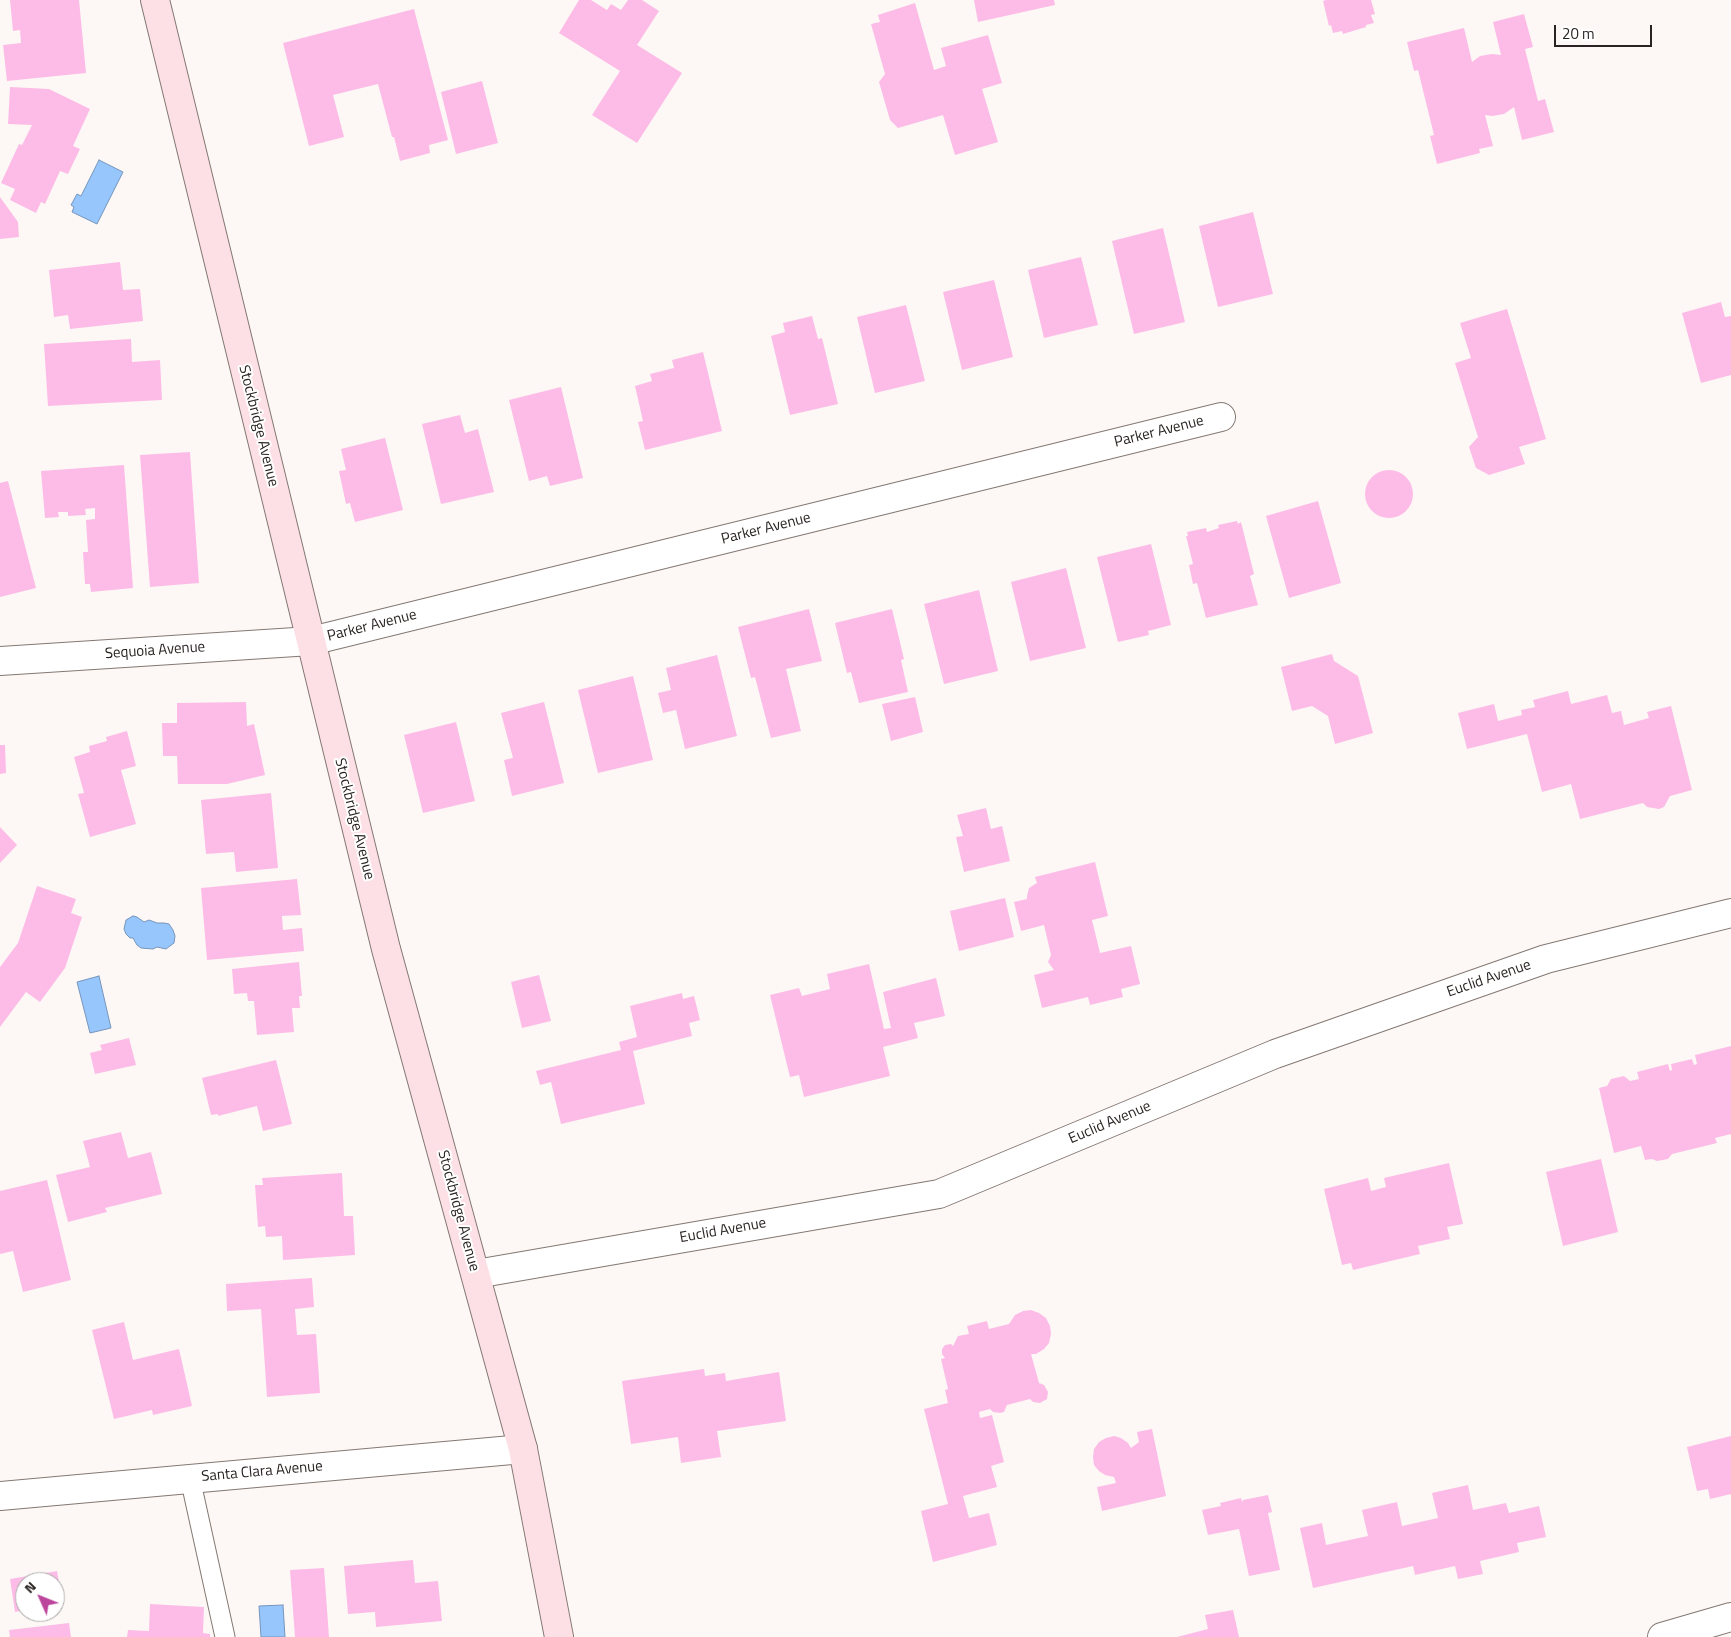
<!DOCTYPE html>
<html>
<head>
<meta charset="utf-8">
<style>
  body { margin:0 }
  #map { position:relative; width:1731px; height:1637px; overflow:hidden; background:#fdf8f5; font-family:"Titillium Web",sans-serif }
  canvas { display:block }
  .north { position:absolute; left:15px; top:1572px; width:50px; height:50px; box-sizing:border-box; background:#fff; border:1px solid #a9a7a7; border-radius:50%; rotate:314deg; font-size:14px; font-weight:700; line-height:20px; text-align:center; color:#292422 }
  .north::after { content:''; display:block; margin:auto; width:18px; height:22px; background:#bc469c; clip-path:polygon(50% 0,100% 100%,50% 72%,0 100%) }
  .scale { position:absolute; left:1554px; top:25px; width:98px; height:22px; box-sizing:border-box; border:2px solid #292422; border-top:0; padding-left:6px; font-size:15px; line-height:18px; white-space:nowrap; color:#292422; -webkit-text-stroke:4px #fff; paint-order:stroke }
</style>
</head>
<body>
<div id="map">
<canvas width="1731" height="1637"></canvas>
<div class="north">N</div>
<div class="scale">20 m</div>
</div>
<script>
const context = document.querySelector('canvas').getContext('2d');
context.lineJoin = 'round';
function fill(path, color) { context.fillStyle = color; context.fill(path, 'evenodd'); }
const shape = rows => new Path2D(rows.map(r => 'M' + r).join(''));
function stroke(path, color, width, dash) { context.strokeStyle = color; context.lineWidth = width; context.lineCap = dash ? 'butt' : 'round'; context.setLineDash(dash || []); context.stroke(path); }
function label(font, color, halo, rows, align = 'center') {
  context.font = font + ' "Titillium Web",sans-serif'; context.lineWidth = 4; context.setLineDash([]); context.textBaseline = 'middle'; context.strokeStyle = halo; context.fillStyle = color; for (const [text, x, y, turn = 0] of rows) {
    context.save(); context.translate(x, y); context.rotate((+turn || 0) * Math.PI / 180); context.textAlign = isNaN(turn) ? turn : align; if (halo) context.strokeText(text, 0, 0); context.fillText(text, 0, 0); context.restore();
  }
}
const water = shape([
  [99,160,123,172,97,224,72,212,74,207,71,205,77,194,81,196,99,160],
  [133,916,137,917,144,922,149,920,157,923,164,923,169,924,173,930,175,936,174,943,166,949,157,947,153,949,141,948,137,945,133,938,130,938,126,934,124,929,126,920,133,916],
  [99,976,111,1028,90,1033,77,982,99,976],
  [283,1605,285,1637,261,1637,259,1606,283,1605]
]);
const building = shape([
  [10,0,79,0,86,73,7,81,3,45,21,43,20,30,13,31],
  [579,0,591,0,607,10,611,4,621,10,628,0,642,0,659,11,637,45,682,73,637,143,592,115,620,71,559,33],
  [974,0,1054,0,1055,5,978,22],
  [1326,0,1371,0,1375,14,1371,15,1374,23,1366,25,1366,27,1343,34,1342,31,1333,33,1331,25,1329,26,1323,1],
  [915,3,934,70,946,66,941,48,988,35,1002,83,982,89,998,142,955,155,943,115,898,128,890,120,879,82,885,74,871,24,880,22,878,15],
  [414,9,448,140,429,145,430,153,400,161,394,137,392,137,378,84,333,95,344,137,309,146,283,43],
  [1524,14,1533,47,1525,49,1538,101,1545,99,1554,132,1522,140,1514,107,1504,114,1492,116,1485,115,1493,146,1479,149,1480,153,1437,164,1430,136,1434,135,1418,70,1414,71,1407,42,1464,28,1472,62,1480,56,1492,54,1501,55,1493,22],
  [482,81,498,143,456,154,441,92],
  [10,87,49,89,90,109,73,146,80,149,68,174,60,171,45,204,41,202,36,213,10,200,15,189,1,183,19,144,22,145,32,125,8,124],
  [0,197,18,222,19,237,0,239],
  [1253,212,1273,294,1218,307,1199,226],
  [1163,228,1185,322,1134,334,1112,241],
  [1081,257,1098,325,1044,338,1028,270],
  [120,262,123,290,140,289,143,321,70,329,68,315,54,317,49,270],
  [994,280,1013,357,962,370,943,292],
  [1721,302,1725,317,1731,316,1731,375,1701,383,1682,313],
  [906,305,925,381,875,393,857,317],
  [1507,309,1546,439,1519,447,1525,464,1489,475,1476,468,1469,447,1478,437,1455,363,1471,358,1460,323],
  [812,316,818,339,822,338,838,404,790,415,771,336,785,332,783,323],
  [131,339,132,362,160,360,162,400,48,406,44,344],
  [703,352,722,431,645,450,638,422,643,421,635,386,652,381,650,374,674,368,672,360],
  [561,387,583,478,550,486,547,476,529,481,509,400],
  [460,415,465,433,478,429,494,492,441,504,422,424],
  [385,438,403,510,355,522,350,503,346,504,339,471,346,470,341,449],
  [190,452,199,583,150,587,140,455],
  [124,465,133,588,91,592,90,584,85,584,83,552,88,552,86,520,95,519,95,508,85,509,86,515,68,516,68,512,58,512,59,517,45,518,41,471],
  '1365 494a24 24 0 1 1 48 0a24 24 0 1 1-48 0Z',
  [8,481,36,588,0,597,0,483],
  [1318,501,1341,583,1289,598,1266,516],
  [1237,521,1238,524,1241,522,1254,574,1250,576,1258,605,1206,618,1197,583,1193,584,1189,565,1193,564,1186,536,1188,536,1187,532,1206,528,1207,532,1219,528,1218,525],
  [1151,544,1171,625,1148,631,1149,635,1118,642,1097,557],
  [1066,568,1086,648,1030,661,1011,582],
  [979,590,998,671,944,684,924,604],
  [809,609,822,661,786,669,801,731,771,738,755,677,751,678,738,627],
  [892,609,904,659,901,660,908,692,859,703,851,672,847,673,835,623],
  [1332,654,1334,661,1358,676,1373,733,1335,744,1328,716,1312,706,1292,711,1281,667],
  [717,655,737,736,685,749,676,710,663,713,658,693,671,690,666,668],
  [633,676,653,760,598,773,578,690],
  [1568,691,1571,704,1607,695,1612,713,1621,711,1624,725,1649,718,1647,712,1671,706,1692,790,1670,796,1664,807,1659,809,1647,807,1643,803,1580,819,1571,784,1542,792,1527,734,1467,749,1458,713,1494,704,1498,721,1522,715,1521,710,1535,707,1533,700],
  [915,697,923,732,891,741,882,704],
  [246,702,247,726,254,724,265,775,227,784,178,784,177,756,163,756,162,723,177,723,177,703],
  [544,702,564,783,512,796,504,760,513,758,501,713],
  [456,722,475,801,423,813,404,735],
  [127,731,136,766,121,770,136,824,90,837,78,794,84,793,74,757,90,752,89,746,107,741,106,737],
  [0,745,5,745,6,773,0,774],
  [271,793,278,868,236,872,234,852,206,854,201,800],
  [986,808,991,829,1002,826,1010,861,964,872,956,837,963,836,957,815],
  [0,827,17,845,0,863],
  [1095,862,1108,916,1092,920,1100,953,1131,946,1140,984,1121,989,1123,997,1090,1005,1088,997,1042,1008,1034,975,1054,970,1048,962,1051,955,1044,925,1021,931,1014,902,1027,899,1027,896,1029,888,1037,883,1035,877],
  [297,879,301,915,282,916,283,930,302,928,304,951,207,960,201,888],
  [37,886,76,899,71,913,82,917,65,968,40,1002,26,992,0,1027,0,967,18,943],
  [1005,898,1014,937,959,951,950,911],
  [299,962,302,996,299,996,300,1008,292,1008,294,1032,257,1035,254,1001,248,1001,247,993,234,994,232,969],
  [869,964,884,1029,891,1028,883,992,936,978,945,1016,914,1023,918,1038,883,1047,890,1076,804,1097,799,1075,790,1077,770,995,799,988,802,996,830,989,827,974],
  [539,975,551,1021,522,1028,511,982],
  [682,993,683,999,694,996,700,1020,689,1023,692,1036,633,1051,645,1104,561,1124,551,1082,540,1085,536,1071,621,1050,619,1042,637,1037,630,1006],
  [129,1038,136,1065,95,1074,90,1053,102,1050,100,1045],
  [1731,1046,1731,1134,1715,1138,1717,1143,1672,1154,1668,1159,1657,1161,1652,1159,1645,1160,1641,1146,1614,1153,1599,1088,1607,1086,1611,1079,1624,1076,1630,1081,1639,1079,1637,1072,1668,1064,1670,1071,1672,1070,1671,1064,1692,1059,1694,1065,1697,1064,1695,1055],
  [276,1060,292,1124,263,1131,257,1106,218,1116,218,1114,211,1115,202,1078],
  [121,1132,128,1158,151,1152,162,1194,105,1208,107,1212,68,1222,56,1175,90,1167,83,1141],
  [1601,1159,1618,1232,1563,1246,1546,1172],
  [1449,1163,1463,1224,1447,1227,1450,1239,1418,1246,1420,1254,1353,1270,1351,1263,1342,1265,1324,1189,1368,1178,1371,1191,1386,1187,1384,1178],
  [342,1173,344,1216,353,1216,355,1255,283,1260,282,1236,266,1237,265,1226,258,1227,255,1185,263,1185,262,1178],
  [47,1180,71,1280,23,1292,13,1251,0,1254,0,1191],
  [312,1278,314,1307,295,1309,297,1335,316,1334,320,1393,267,1397,261,1309,227,1311,226,1284],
  [1031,1310,1039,1313,1046,1318,1050,1326,1051,1334,1049,1343,1044,1349,1036,1354,1031,1354,1039,1383,1044,1385,1048,1392,1047,1399,1040,1403,1033,1402,1030,1399,1007,1405,1004,1412,1000,1413,993,1412,990,1409,979,1412,980,1418,992,1415,1004,1462,991,1466,997,1487,963,1496,969,1518,989,1513,997,1545,933,1562,921,1511,948,1504,924,1409,948,1403,945,1390,948,1389,941,1359,945,1358,942,1354,942,1349,945,1345,951,1344,953,1346,958,1336,969,1334,967,1326,987,1321,989,1329,1009,1324,1015,1315,1023,1311],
  [124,1322,133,1360,179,1349,192,1406,153,1415,152,1410,114,1419,92,1330],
  [704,1369,705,1376,725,1373,726,1381,779,1372,786,1421,717,1431,721,1457,681,1463,678,1437,631,1444,622,1381],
  [1152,1429,1166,1496,1102,1511,1097,1487,1116,1483,1114,1477,1105,1475,1099,1471,1094,1465,1093,1457,1094,1449,1099,1442,1106,1438,1114,1436,1121,1438,1128,1443,1131,1448,1139,1442,1137,1432],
  [1731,1436,1731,1494,1710,1499,1708,1489,1697,1491,1687,1447],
  [1468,1485,1473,1510,1506,1503,1509,1513,1539,1506,1546,1537,1517,1543,1519,1552,1480,1561,1483,1574,1458,1579,1455,1566,1415,1575,1413,1566,1313,1588,1300,1528,1322,1523,1326,1545,1368,1536,1362,1510,1397,1502,1402,1526,1438,1518,1432,1493],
  [1268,1495,1272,1512,1268,1513,1280,1570,1249,1576,1239,1529,1208,1535,1202,1510,1221,1506,1220,1503,1241,1498,1242,1502,1243,1500],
  [413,1560,415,1583,438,1581,442,1621,376,1627,375,1612,348,1614,344,1566],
  [324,1568,329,1637,295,1637,290,1570],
  [57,1571,63,1604,55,1605,55,1582,25,1582,25,1610,15,1612,10,1579],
  [150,1604,204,1607,203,1633,210,1634,210,1637,127,1637,128,1630,149,1631],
  [1233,1610,1239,1637,1177,1637,1208,1629,1205,1615],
  [69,1623,71,1637,10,1637,9,1630]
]);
const lane = shape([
  [190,1478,225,1637]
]);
const street = shape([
  [0,661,311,641,1221,417],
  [476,1274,939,1194,1275,1054,1546,959,1731,913],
  [0,1496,523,1449],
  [1662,1637,1731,1617]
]);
const secondary = shape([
  [155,0,386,949,523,1449,559,1637]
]);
const streetNames = [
  ["Stockbridge Avenue",258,426,76],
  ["Parker Avenue",1159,432,-14],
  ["Parker Avenue",766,529,-14],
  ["Parker Avenue",372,626,-14],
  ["Sequoia Avenue",155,651,-4],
  ["Stockbridge Avenue",354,819,76],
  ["Euclid Avenue",1489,979,-19],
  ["Euclid Avenue",1110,1123,-23],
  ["Stockbridge Avenue",458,1211,75],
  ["Euclid Avenue",723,1231,-10],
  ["Santa Clara Avenue",262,1472,-5]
];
fill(water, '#97c6fd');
stroke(water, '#7695bb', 1);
fill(building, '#fdbce7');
stroke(lane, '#847872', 21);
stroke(street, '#847872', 30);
stroke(secondary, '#847872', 30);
stroke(lane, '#fff', 19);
stroke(street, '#fff', 28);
stroke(secondary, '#fce0e6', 28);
label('15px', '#292422', '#fff', streetNames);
</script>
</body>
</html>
